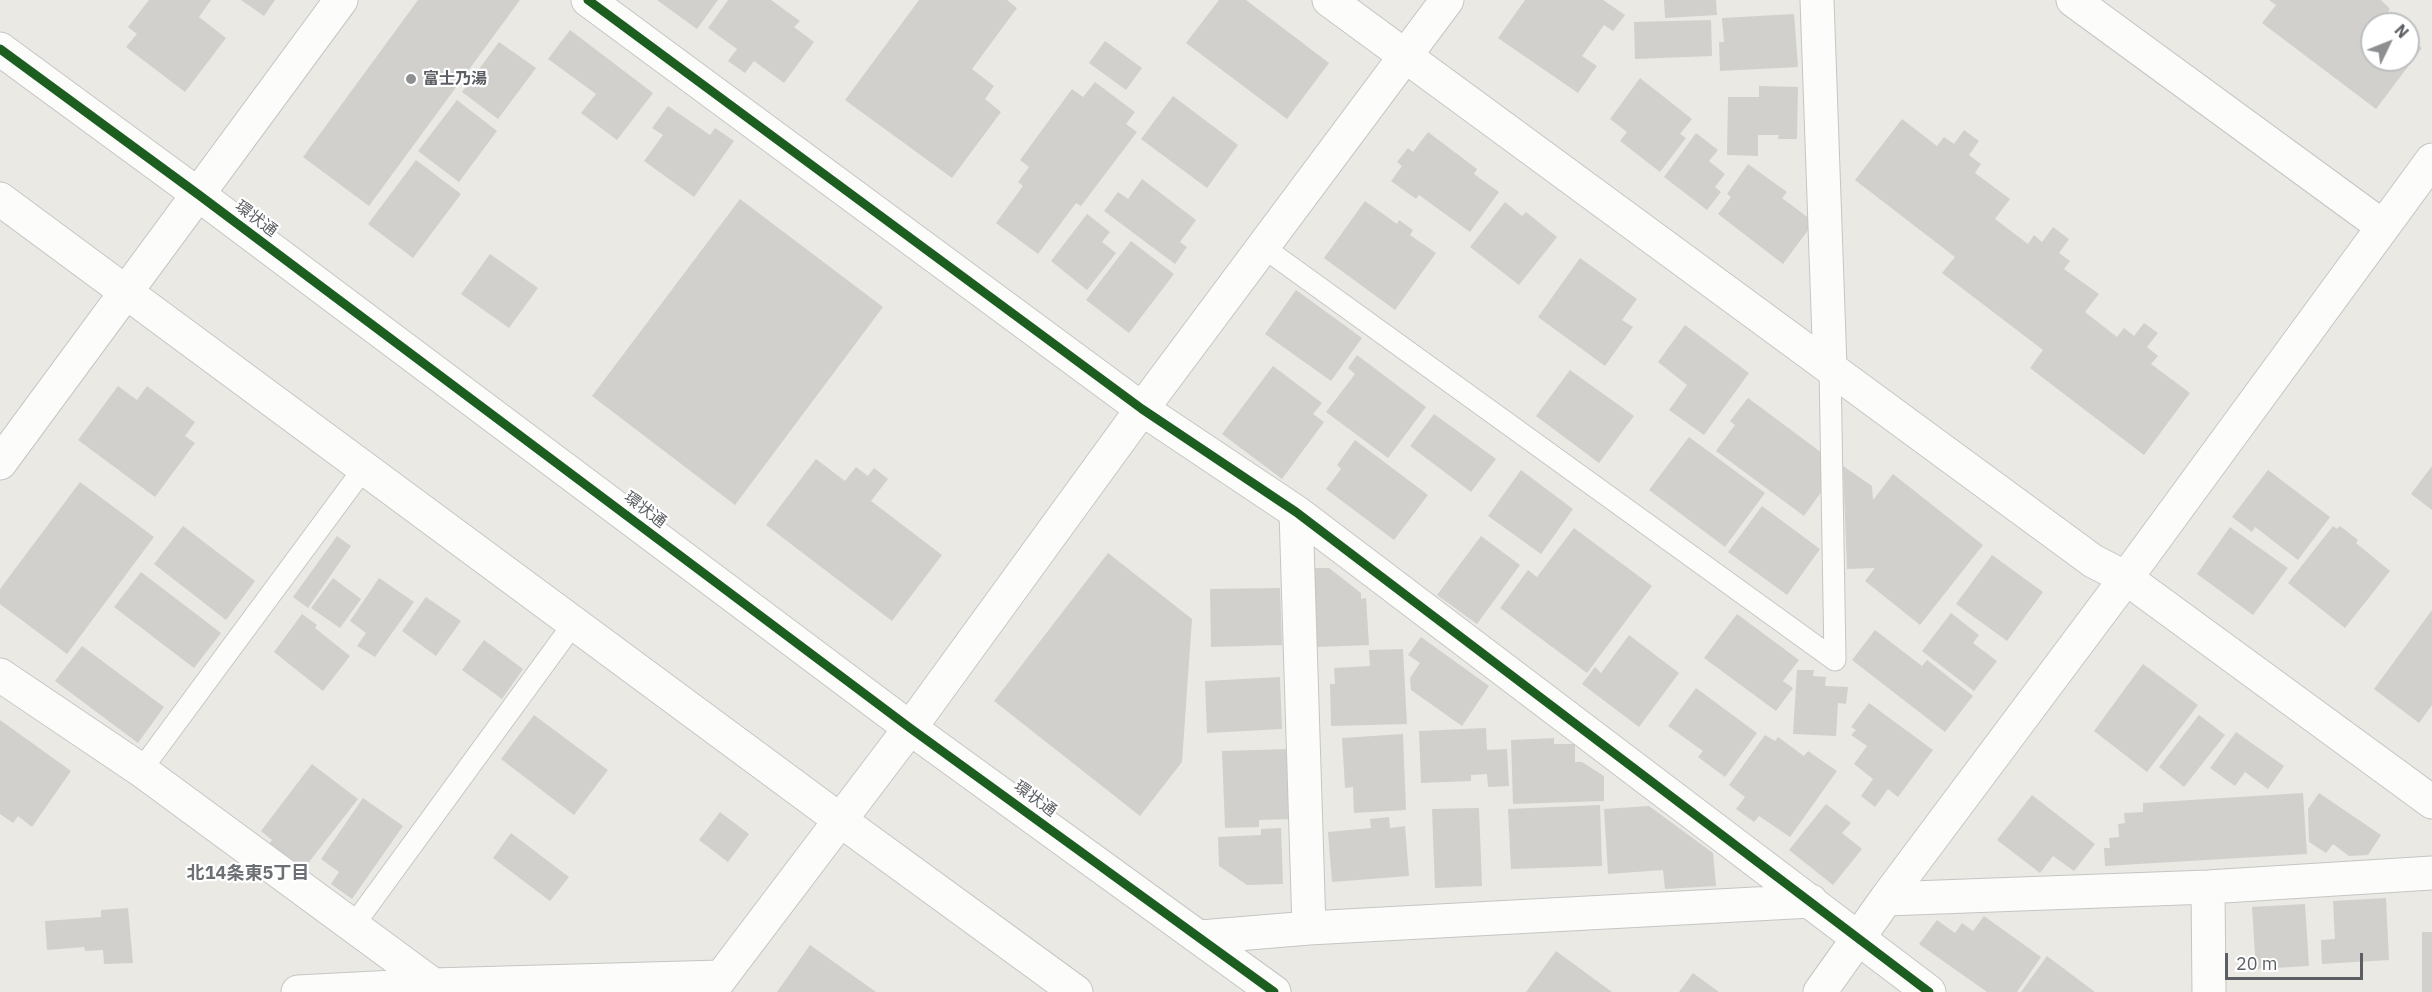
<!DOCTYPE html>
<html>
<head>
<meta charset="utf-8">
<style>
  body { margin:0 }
  #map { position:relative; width:2432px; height:992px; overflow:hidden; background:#eae9e4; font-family:"IBM Plex Sans",sans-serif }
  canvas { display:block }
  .north { position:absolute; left:2360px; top:12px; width:60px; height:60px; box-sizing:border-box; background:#fff; border:2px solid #bdbfc0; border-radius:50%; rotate:47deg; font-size:16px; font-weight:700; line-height:24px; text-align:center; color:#5b5e62 }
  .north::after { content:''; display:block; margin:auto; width:21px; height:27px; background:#8d8f90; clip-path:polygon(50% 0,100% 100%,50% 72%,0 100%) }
  .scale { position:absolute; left:2225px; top:953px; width:138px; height:27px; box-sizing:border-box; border:3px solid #5b5e62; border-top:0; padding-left:8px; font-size:18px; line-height:21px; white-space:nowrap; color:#5b5e62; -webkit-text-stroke:4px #fff; paint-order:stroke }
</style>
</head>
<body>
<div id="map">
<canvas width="2432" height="992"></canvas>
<div class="north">N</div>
<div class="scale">20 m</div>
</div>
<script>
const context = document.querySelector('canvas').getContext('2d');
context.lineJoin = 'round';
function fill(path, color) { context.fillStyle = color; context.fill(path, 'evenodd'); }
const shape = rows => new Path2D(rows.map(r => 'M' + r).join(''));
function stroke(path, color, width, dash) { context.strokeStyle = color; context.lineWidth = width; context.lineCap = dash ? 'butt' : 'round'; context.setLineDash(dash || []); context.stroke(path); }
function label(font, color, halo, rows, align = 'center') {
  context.font = font + ' "IBM Plex Sans","Noto Sans JP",sans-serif'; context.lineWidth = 4.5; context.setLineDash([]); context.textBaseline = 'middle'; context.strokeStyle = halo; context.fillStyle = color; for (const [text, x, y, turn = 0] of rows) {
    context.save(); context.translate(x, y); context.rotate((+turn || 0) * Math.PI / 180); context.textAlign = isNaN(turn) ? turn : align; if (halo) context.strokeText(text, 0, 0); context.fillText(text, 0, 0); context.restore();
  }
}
const building = shape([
  [149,0,211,0,199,17,226,38,185,92,126,47,137,34,128,27],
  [241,0,275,0,264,16],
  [418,0,520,0,369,206,303,157],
  [657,0,718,0,697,29],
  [728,0,771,0,800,21,794,27,814,42,784,83,754,61,745,73,728,61,737,49,708,28],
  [919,0,1007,0,1017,8,972,69,994,86,985,99,1001,112,952,178,845,100],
  [1219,0,1246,0,1329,63,1287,119,1186,43],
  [1525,0,1603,0,1625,15,1613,31,1604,25,1582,56,1597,66,1578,93,1498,38],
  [1664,0,1716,0,1717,15,1665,18],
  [2269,0,2381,0,2390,9,2384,18,2391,24,2372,24,2372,60,2408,60,2408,37,2422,48,2376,109,2262,23,2276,5],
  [1794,14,1798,67,1720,71,1719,42,1724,42,1722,18],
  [1711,20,1712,56,1635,59,1634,22],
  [570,30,653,93,617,140,581,113,596,94,548,59],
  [1105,41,1142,68,1126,90,1089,63],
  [499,42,536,68,498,119,462,92],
  [1640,78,1692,119,1680,134,1686,138,1660,172,1620,141,1627,132,1610,119],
  [1095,82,1135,112,1126,124,1137,132,1081,206,1076,203,1038,254,996,223,1023,186,1018,182,1029,167,1020,160,1072,89,1083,97],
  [1759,86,1798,87,1797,139,1778,139,1779,135,1758,135,1758,156,1727,155,1728,97,1759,97],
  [1173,96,1238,145,1207,188,1141,139],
  [457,100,497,131,459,182,418,151],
  [668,106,710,135,715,128,734,141,694,197,644,161,663,135,652,128],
  [1902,119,1937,146,1944,137,1954,144,1964,130,1979,141,1969,155,1981,164,1975,173,2010,199,1995,219,2028,244,2034,235,2042,242,2053,227,2069,239,2059,253,2070,261,2064,269,2099,294,2085,312,2117,337,2124,328,2134,336,2144,323,2158,333,2147,347,2158,356,2151,364,2190,393,2144,455,2030,368,2043,350,1942,273,1955,257,1855,180],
  [1428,132,1477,169,1474,174,1499,192,1470,232,1419,195,1416,199,1391,181,1402,166,1397,162,1408,148,1413,152],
  [1696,133,1718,150,1709,161,1725,174,1715,187,1721,192,1707,210,1664,177],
  [416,160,461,194,413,258,368,224],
  [1748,164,1787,192,1782,198,1814,222,1783,264,1718,214,1731,197,1727,194],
  [1142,179,1196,220,1180,242,1187,247,1175,264,1104,211,1118,192,1128,199],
  [740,199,883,307,735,505,592,396],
  [1365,201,1397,224,1399,220,1413,230,1410,235,1436,253,1395,310,1324,258],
  [1505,202,1522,216,1526,212,1557,237,1519,285,1470,247],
  [1087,214,1110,232,1102,242,1116,253,1087,290,1051,261],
  [1131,241,1174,274,1129,333,1086,300],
  [490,254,538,288,509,328,461,294],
  [1580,258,1637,299,1622,320,1633,327,1605,366,1538,317],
  [1296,290,1362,338,1331,381,1265,334],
  [1685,325,1749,373,1704,435,1669,410,1687,385,1658,362],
  [1357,355,1426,407,1388,458,1326,412,1355,374,1348,368],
  [1273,366,1322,403,1313,414,1324,422,1282,479,1222,434],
  [1570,370,1634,416,1599,463,1536,416],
  [118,386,137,400,147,386,195,422,185,436,195,443,155,497,78,440],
  [1748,398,1822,453,1824,488,1804,516,1716,451,1735,425,1730,421],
  [1434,414,1496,459,1471,492,1410,446],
  [1689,437,1765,493,1725,547,1649,490],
  [1355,440,1428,495,1394,540,1326,489,1341,469,1337,465],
  [816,459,845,481,856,467,868,476,874,468,888,479,871,501,942,555,892,621,766,525],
  [1843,466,1872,486,1873,500,1893,474,1983,545,1920,625,1865,581,1875,568,1847,569],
  [2432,466,2432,510,2411,494],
  [1521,470,1573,509,1541,554,1488,516],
  [2268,470,2330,517,2298,560,2255,527,2252,532,2232,517],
  [80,482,154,537,67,654,0,604,0,589],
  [1762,506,1820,549,1787,595,1728,552],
  [183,526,255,581,226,620,154,564],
  [2333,526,2337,529,2340,526,2358,540,2356,543,2390,571,2345,628,2288,583],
  [2230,527,2288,568,2253,615,2197,574],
  [1574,528,1652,586,1587,673,1500,608,1528,570,1537,577],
  [337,536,351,546,308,608,293,597],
  [1481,536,1520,565,1477,624,1437,595],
  [1108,553,1192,619,1182,762,1140,816,994,701],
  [1992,555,2043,592,2007,641,1956,604],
  [1313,568,1329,568,1361,593,1361,599,1366,598,1369,645,1317,647],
  [141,572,221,633,194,668,114,607],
  [333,578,361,599,340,628,311,608],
  [379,578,414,602,375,657,357,646,366,633,350,621],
  [1280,588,1282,645,1211,647,1210,589],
  [426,597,461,621,436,656,402,631],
  [2432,610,2432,705,2419,723,2374,689],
  [1951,613,1979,635,1973,643,1997,661,1974,691,1922,651],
  [302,614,317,625,315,628,350,656,323,691,274,652],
  [1737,614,1799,660,1783,681,1793,688,1776,711,1704,658],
  [1875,630,1922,666,1927,660,1973,696,1945,732,1852,660],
  [1629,635,1679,673,1639,727,1582,684,1595,667,1601,673],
  [1421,637,1489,686,1462,726,1411,690,1410,678,1420,663,1408,655],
  [484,640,523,669,502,699,462,670],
  [82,646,164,707,138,743,55,681],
  [1403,649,1407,724,1331,726,1330,684,1335,684,1334,668,1370,666,1369,650],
  [2143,664,2198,705,2147,772,2094,731],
  [1797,670,1814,670,1813,676,1826,677,1825,686,1848,687,1846,704,1838,703,1836,736,1793,734],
  [1280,677,1282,729,1207,733,1205,681],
  [1696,688,1757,733,1725,777,1698,757,1703,751,1668,726],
  [1869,703,1933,750,1898,797,1888,789,1875,807,1861,796,1873,779,1854,764,1867,746,1851,735,1856,730,1851,727],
  [534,715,608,770,574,815,501,759],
  [2199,715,2225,735,2184,787,2159,767],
  [0,720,71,771,32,827,18,816,13,823,0,814],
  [1486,728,1487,750,1507,749,1509,786,1488,787,1487,774,1471,775,1471,781,1421,783,1419,731],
  [2236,732,2284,766,2268,789,2245,772,2235,786,2210,768],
  [1403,734,1406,810,1354,813,1353,787,1345,788,1342,738],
  [1765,735,1775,741,1778,737,1804,756,1808,751,1837,771,1790,837,1759,816,1754,822,1736,809,1745,797,1729,785],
  [1554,738,1554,744,1575,744,1575,762,1582,762,1604,776,1604,801,1513,804,1511,740],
  [1290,749,1292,819,1259,820,1259,827,1225,828,1222,751],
  [312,764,358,799,302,871,268,845,272,840,261,831],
  [2303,793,2307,854,2105,866,2104,848,2110,848,2109,838,2119,837,2118,824,2125,823,2124,813,2143,812,2143,803],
  [2319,793,2381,835,2368,855,2349,856,2333,844,2326,853,2309,842,2308,809],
  [2032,795,2095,844,2074,871,2053,856,2040,873,1997,840],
  [363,798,403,826,352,899,331,884,339,872,321,859],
  [1826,804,1851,823,1842,833,1862,849,1833,885,1789,850],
  [1600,805,1602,866,1511,869,1508,809],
  [1649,806,1713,853,1716,886,1665,889,1663,870,1608,874,1604,809],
  [1479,808,1482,886,1435,888,1432,809],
  [720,812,749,834,728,862,699,840],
  [1389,817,1390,828,1405,826,1409,876,1332,882,1328,832,1371,828,1370,819],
  [1281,828,1283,884,1247,885,1219,866,1218,837,1261,835,1261,829],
  [511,833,569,877,550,901,493,858],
  [2386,898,2389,960,2322,964,2321,940,2335,939,2333,901],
  [2305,904,2309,966,2256,969,2252,907],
  [128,908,133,963,104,964,103,950,85,951,84,947,47,950,45,921,101,917,101,910],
  [1984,916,2041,957,2017,992,1987,992,1919,944,1937,920,1955,933,1962,923,1973,931],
  [2422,932,2432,932,2432,992,2422,992],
  [810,945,876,992,777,992],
  [1556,951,1612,992,1526,992],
  [2047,956,2095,992,2021,992],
  [1693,973,1719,992,1679,992]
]);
const service = shape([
  [1263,247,1835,660,1830,367],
  [141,770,364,468],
  [353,926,574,623]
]);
const minor = shape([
  [588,0,1142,409,1296,512,1929,992],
  [1329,0,2093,561,2126,578,2432,802],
  [1817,0,1830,367],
  [2073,0,2382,226],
  [0,463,341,0],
  [1296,512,1309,928],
  [0,675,141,770,443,992],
  [2208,887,2209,992],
  [1886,899,2208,887,2432,873],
  [1201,937,1309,928,1811,901],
  [298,992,433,985,720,977],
  [710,992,910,728,1142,409,1447,0],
  [1820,992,1886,899,2126,578,2432,160]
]);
const tertiary = shape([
  [0,49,199,195,910,728,1274,992],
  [0,199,840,820,1076,992]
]);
const cycleway = shape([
  [588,0,1142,409,1296,512,1929,992],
  [0,49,199,195,910,728,1274,992]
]);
const markers = [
  [411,79,6,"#8d8f90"]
];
const poiNames = [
  ["富士乃湯",423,79]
];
const streetNames = [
  ["環状通",256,219,37],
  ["環状通",645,510,37],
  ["環状通",1035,799,36]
];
const neighbourhoodNames = [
  ["北14条東5丁目",248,874]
];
fill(building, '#d1d0cd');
stroke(service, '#c6c5c5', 23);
stroke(minor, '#c6c5c5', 35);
stroke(tertiary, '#c6c5c5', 35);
stroke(service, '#fcfcfb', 21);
stroke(minor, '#fcfcfb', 33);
stroke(tertiary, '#fcfcfb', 33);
stroke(cycleway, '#1b5e20', 9);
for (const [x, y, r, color] of markers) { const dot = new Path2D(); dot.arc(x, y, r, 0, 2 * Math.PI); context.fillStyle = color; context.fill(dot); stroke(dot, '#fff', 2); }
label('bold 16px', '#5b5e62', '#fff', poiNames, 'left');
label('16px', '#5b5e62', '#fff', streetNames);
label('bold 18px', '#6c6f73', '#fff', neighbourhoodNames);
</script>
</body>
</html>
